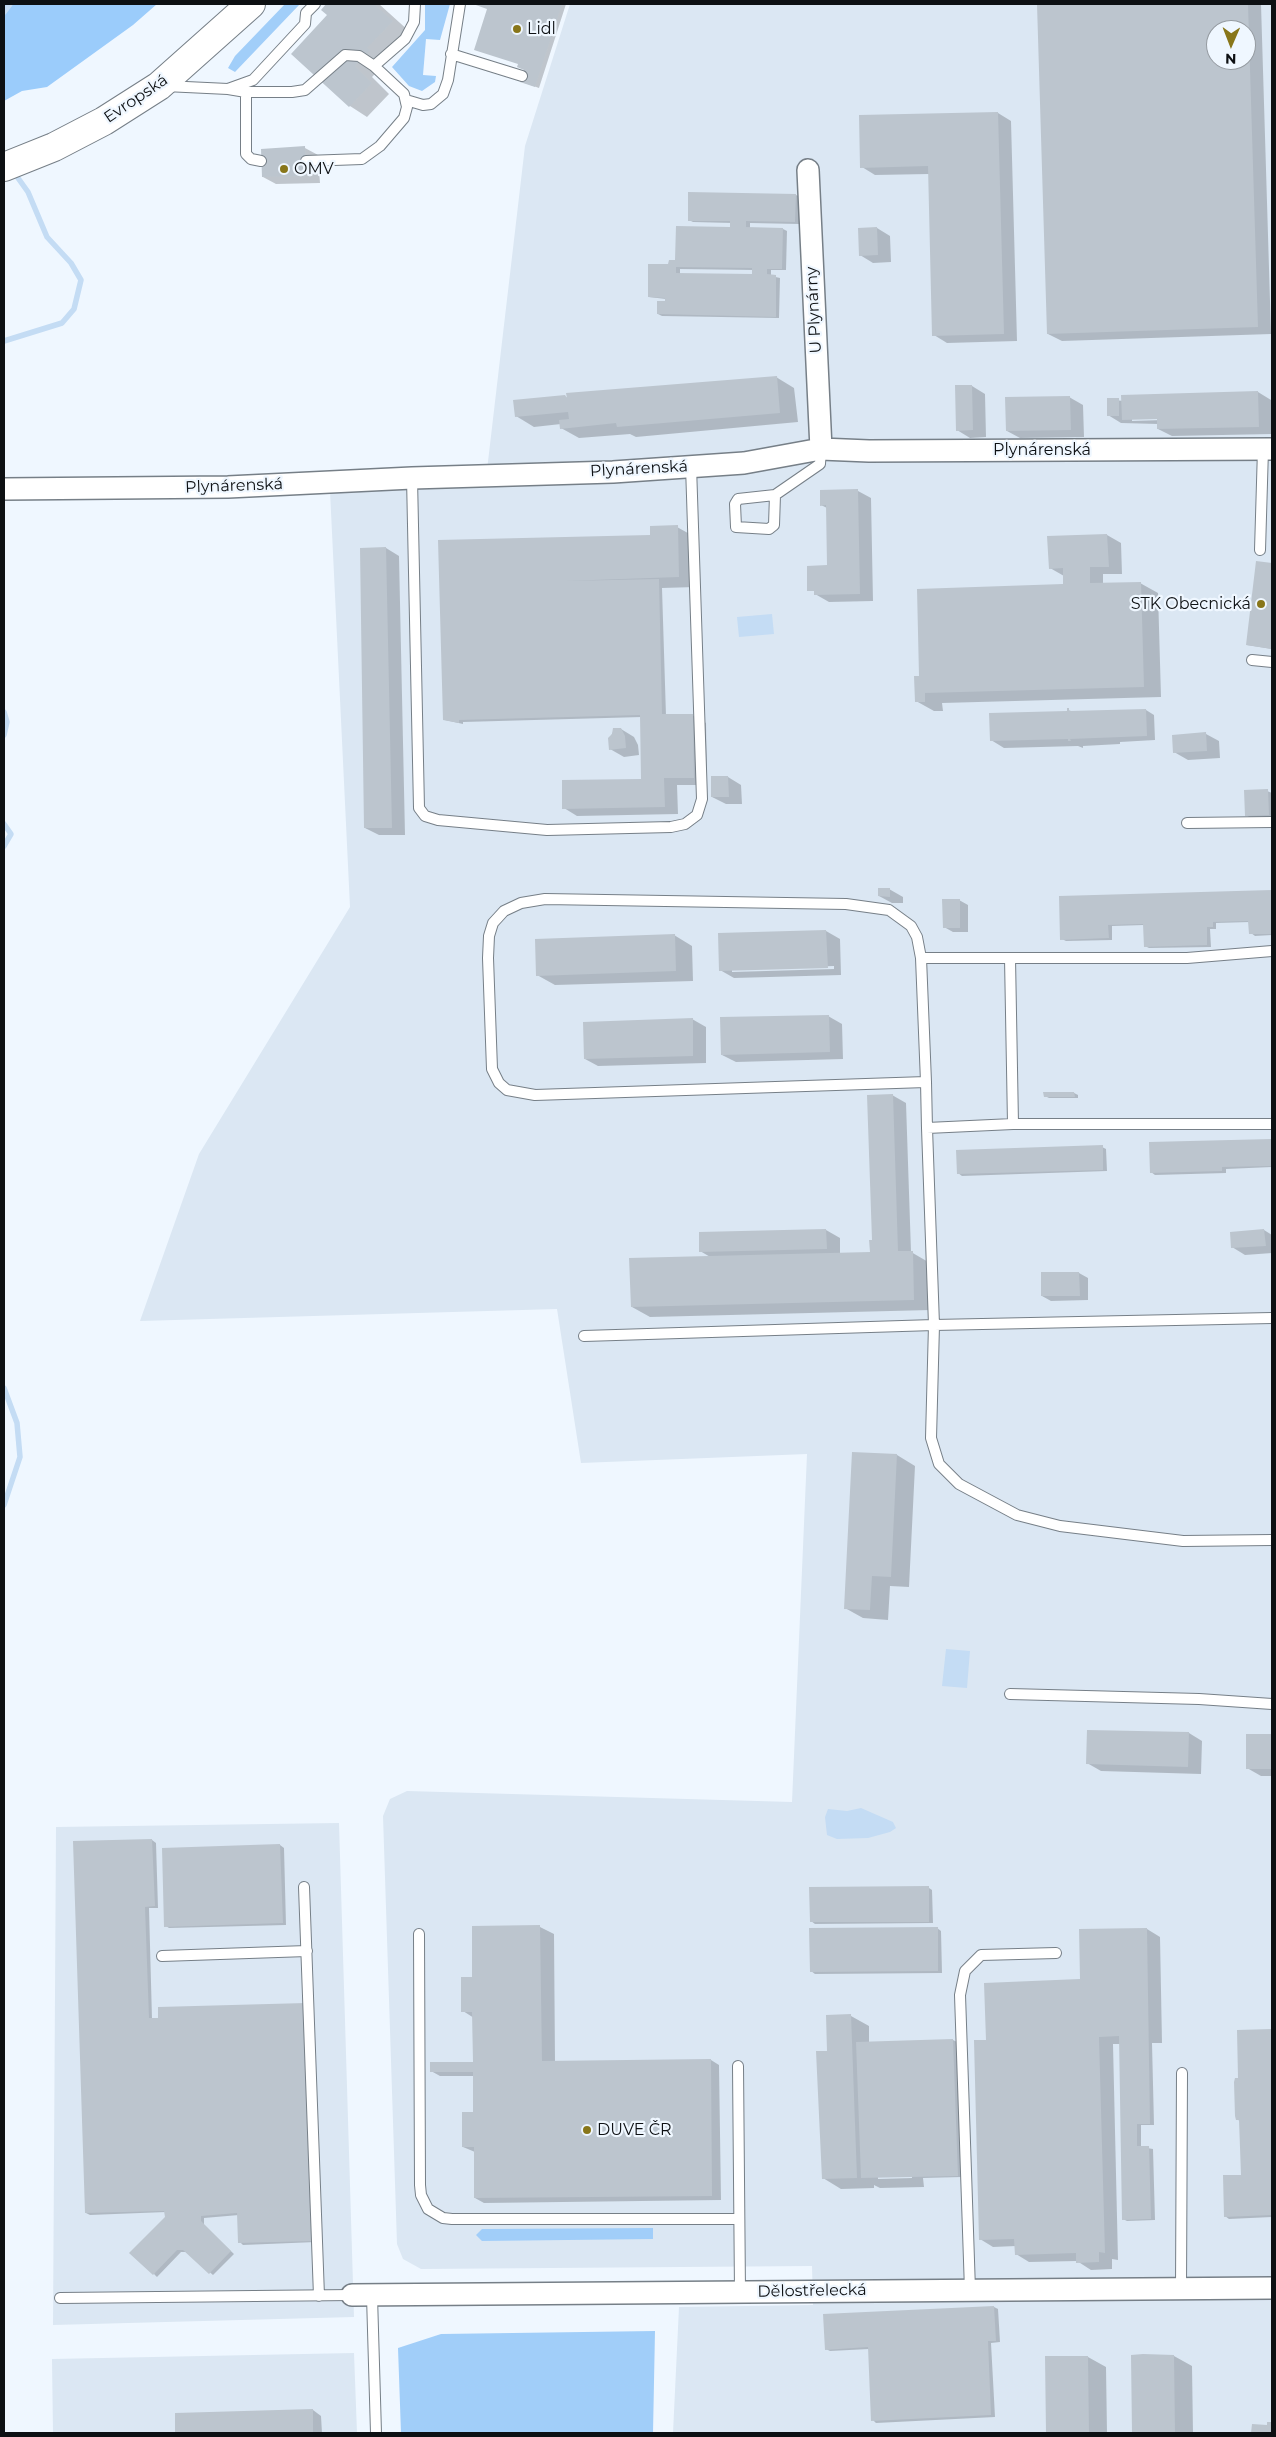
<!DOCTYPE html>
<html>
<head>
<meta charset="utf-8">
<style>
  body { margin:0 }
  #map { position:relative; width:1276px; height:2437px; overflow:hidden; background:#eff7ff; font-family:Montserrat,sans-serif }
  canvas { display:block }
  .frame { position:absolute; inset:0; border:5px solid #0d1013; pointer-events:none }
  .north { position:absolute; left:1206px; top:20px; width:50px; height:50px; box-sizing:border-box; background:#eff7ff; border:1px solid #959ba1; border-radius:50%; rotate:181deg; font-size:14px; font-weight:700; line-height:20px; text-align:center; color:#0d1013 }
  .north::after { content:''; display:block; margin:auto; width:18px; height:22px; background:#88761a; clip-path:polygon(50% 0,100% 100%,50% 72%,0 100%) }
</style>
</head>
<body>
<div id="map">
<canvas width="1276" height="2437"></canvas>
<div class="frame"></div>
<div class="north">N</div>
</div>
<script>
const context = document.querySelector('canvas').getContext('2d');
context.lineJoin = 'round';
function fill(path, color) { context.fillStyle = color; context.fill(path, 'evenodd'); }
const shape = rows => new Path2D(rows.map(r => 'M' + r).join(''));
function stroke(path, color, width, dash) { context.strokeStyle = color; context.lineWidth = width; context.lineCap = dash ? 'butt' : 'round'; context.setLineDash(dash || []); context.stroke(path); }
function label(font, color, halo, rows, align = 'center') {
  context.font = font + ' Montserrat,sans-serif'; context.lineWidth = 4.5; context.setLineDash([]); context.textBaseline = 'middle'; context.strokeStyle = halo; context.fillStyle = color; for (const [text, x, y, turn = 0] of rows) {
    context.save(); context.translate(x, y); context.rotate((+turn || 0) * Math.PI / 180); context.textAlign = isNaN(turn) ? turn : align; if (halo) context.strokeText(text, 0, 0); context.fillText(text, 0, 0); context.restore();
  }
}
const built = shape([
  [570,4,1272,4,1272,2433,673,2433,679,2307,813,2305,812,2266,421,2269,403,2259,397,2244,383,1816,390,1799,407,1791,792,1802,807,1454,581,1463,557,1309,140,1321,199,1154,350,907,330,491,487,470,525,146],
  [1216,30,1246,30,1246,60,1216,60],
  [339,1823,354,2317,53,2325,56,1827],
  [354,2353,357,2433,53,2433,52,2359]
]);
const green = shape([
  [285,4,300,4,235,72,228,68,235,56],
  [425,4,450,4,440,40,426,39,423,75,436,76,435,82,422,91,409,86,392,67,425,30],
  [653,2228,653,2239,482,2241,476,2235,482,2229],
  [655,2331,653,2433,401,2433,398,2348,441,2334]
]);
const forest = shape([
  [4,4,157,4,133,25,47,87,22,91,4,101]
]);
const water = shape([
  [772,614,774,634,739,637,737,617],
  [946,1649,970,1651,967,1688,942,1686],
  [861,1808,893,1822,896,1828,890,1832,868,1838,837,1839,827,1835,825,1817,828,1809,847,1811]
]);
const shadow = shape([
  [328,4,379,4,410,32,385,59,387,61,372,77,389,94,367,117,350,106,329,15,323,9],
  [475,4,566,4,539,88,522,82,526,70,519,64,489,9],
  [1039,4,1261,4,1271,334,1062,341,1048,334],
  [1216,30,1246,30,1246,60,1216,60],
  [998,113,1011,121,1017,341,947,343,934,335,929,174,875,175,862,167],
  [305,148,318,155,320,183,276,184,263,177],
  [796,195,800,197,799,224,750,223,750,228,783,229,787,231,786,270,771,270,771,276,780,278,779,318,662,316,658,314,666,299,649,297,670,265,732,228,732,223,693,222,689,220],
  [680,269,754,270,753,275,680,274],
  [877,228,890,236,891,262,873,263,860,255],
  [776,377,794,388,798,422,636,437,630,434,579,438,561,428,561,424,534,427,516,416,565,397,568,398],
  [972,386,985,394,986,437,970,438,957,430],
  [1258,392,1271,400,1272,434,1172,436,1158,429,1158,424,1121,423,1108,415,1108,399,1123,401],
  [1163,418,1163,420,1132,421,1132,419],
  [1069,397,1083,405,1084,437,1020,438,1007,431],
  [858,491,871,498,873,601,829,602,815,594,828,566,827,508,821,505],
  [677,527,695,537,696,587,662,588,666,716,692,715,706,723,707,785,677,785,678,814,577,816,564,808,642,780,642,717,463,722,463,724,445,720,441,584,651,536],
  [1107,535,1121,543,1122,574,1103,574,1103,584,1140,583,1158,593,1161,697,942,703,943,711,934,711,916,701,920,677,1069,585,1064,576,1050,568,1049,537],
  [386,548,399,556,405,835,379,835,365,828],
  [1257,563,1272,565,1272,649,1247,645],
  [1068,710,1074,712,1146,710,1154,715,1155,740,1120,742,1120,744,1083,746,1083,748,1078,746,1004,748,991,740,1068,712],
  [621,729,634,737,638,745,639,755,624,757,610,749,610,738,614,730],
  [1206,734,1219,741,1220,758,1188,760,1174,752],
  [728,777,741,785,742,804,726,804,712,797],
  [1267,791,1272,793,1272,825,1264,826,1246,815],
  [889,889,903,897,903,903,892,903,879,896],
  [1272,892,1272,935,1255,936,1251,933,1250,922,1216,923,1216,929,1210,929,1211,947,1149,948,1145,946,1144,925,1112,926,1112,940,1066,941,1062,939,1060,897],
  [959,900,968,905,968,932,953,932,944,927],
  [826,931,840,939,841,975,734,978,720,970,719,935],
  [834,966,834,969,732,972,732,969],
  [674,935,692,946,693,981,555,985,537,975],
  [828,1016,842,1024,843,1059,736,1062,722,1055],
  [692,1019,706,1027,706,1063,598,1066,585,1059],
  [1074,1093,1078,1095,1078,1098,1049,1098,1045,1096],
  [892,1095,906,1103,911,1252,930,1263,931,1310,650,1317,632,1307,712,1258,700,1251,700,1234,826,1230,840,1238,840,1254,875,1253,873,1242],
  [1272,1140,1272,1167,1226,1169,1226,1173,1155,1175,1151,1172,1151,1143],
  [1102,1147,1106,1149,1107,1171,962,1176,958,1173],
  [1264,1230,1272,1235,1272,1253,1245,1255,1232,1247],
  [1079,1273,1088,1278,1088,1300,1051,1301,1042,1296,1042,1274],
  [853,1453,897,1455,915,1466,909,1587,890,1586,888,1620,863,1618,845,1608],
  [1189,1733,1202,1741,1201,1774,1101,1771,1087,1763],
  [1248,1735,1272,1736,1272,1776,1261,1776,1247,1768],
  [152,1840,156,1843,158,1908,149,1908,152,2019,316,2242,243,2245,240,2242,239,2215,204,2218,204,2225,234,2254,213,2275,187,2252,181,2252,157,2277,154,2274,166,2212,90,2215,86,2213,75,1843],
  [280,1845,284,1848,286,1925,169,1928,166,1926],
  [929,1888,932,1890,933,1923,815,1924,811,1921],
  [540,1927,554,1934,555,2062,711,2060,719,2065,721,2200,484,2203,475,2198,475,2152,463,2147,474,2113,474,2076,440,2076,431,2071,478,2063,474,2018,463,2011,473,1978,473,1928],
  [937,1928,941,1931,942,1973,815,1974,811,1971],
  [1147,1929,1160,1937,1162,2043,1152,2043,1154,2125,1141,2125,1141,2147,1153,2149,1155,2220,1127,2221,1123,2219,1120,2044,1113,2044,1118,2260,1112,2259,1112,2269,1091,2270,1077,2261,1029,2262,1016,2254,1016,2246,993,2247,980,2239,987,2041,1081,1981],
  [851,2016,869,2026,869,2043,953,2040,957,2042,962,2177,923,2178,924,2187,880,2188,874,2185,874,2188,841,2189,823,2178,828,2052],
  [912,2176,912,2178,878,2179,878,2177],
  [1272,2030,1272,2217,1229,2219,1225,2216,1242,2176,1241,2121,1238,2120,1238,2032],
  [994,2307,998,2309,1000,2342,991,2343,995,2417,876,2423,873,2420,869,2349,830,2351,826,2349,824,2316],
  [1132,2356,1174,2356,1192,2366,1193,2433,1133,2433],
  [1088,2357,1106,2367,1107,2433,1047,2433,1046,2358],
  [313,2410,321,2416,322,2433,177,2433,176,2414]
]);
const stream = shape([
  [4,12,10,4],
  [4,341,62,323,74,309,81,280,71,263,47,237,28,192,13,171],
  [4,712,7,722,4,735],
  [4,824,11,834,4,846],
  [4,1388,17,1423,20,1457,4,1505]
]);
const building = shape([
  [326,4,374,4,393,21,367,48,370,50,355,66,372,83,349,107,291,54,327,15,321,10],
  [473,4,562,4,535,87,520,82,524,70,517,67,518,64,474,50,487,9],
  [1037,4,1248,4,1258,327,1047,334],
  [1216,30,1246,30,1246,60,1216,60],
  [998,112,1004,334,932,336,928,166,860,168,859,115],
  [305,146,306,176,262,177,261,149],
  [688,192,796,194,795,222,746,221,746,227,783,228,782,269,767,269,767,274,776,275,776,317,657,314,657,301,665,301,665,298,648,297,648,264,668,264,669,260,675,260,676,226,730,227,730,221,688,221],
  [676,267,752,268,752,274,676,273],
  [877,227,878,255,859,256,858,228],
  [777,376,780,413,617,427,616,423,560,429,559,420,569,419,568,412,515,417,513,400,565,395,567,398,566,393],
  [955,385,972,385,973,430,956,431],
  [1258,391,1259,427,1157,429,1157,419,1122,420,1121,395],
  [1070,396,1071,430,1006,431,1005,397],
  [1107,398,1119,398,1119,416,1107,416],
  [858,489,860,594,814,595,814,591,807,591,807,566,827,565,826,505,820,506,820,490],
  [678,525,679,577,565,581,659,579,662,714,693,714,694,778,664,778,665,807,562,809,562,780,641,779,640,715,459,720,459,723,443,720,438,540,650,535,650,526],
  [1107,534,1109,567,1090,567,1090,583,1141,582,1144,687,925,693,925,702,915,702,914,676,919,676,917,589,1063,584,1063,568,1049,569,1047,536],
  [386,547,392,828,364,828,360,548],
  [1256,561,1272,563,1272,649,1246,645],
  [1067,708,1069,708,1069,711,1146,709,1147,736,1070,739,1071,741,1068,741,1068,739,990,741,989,713,1067,711],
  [613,728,621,728,625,736,626,748,609,750,608,738,612,734],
  [1206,732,1207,751,1173,753,1172,735],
  [711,776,728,776,729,797,711,797],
  [1268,789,1269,815,1245,816,1244,790],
  [878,888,890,888,890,897,878,896],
  [1272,890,1272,934,1249,934,1248,921,1213,922,1213,927,1207,927,1207,945,1144,947,1143,924,1108,925,1109,938,1060,940,1059,896],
  [942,899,960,899,960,928,943,928],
  [826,930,828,968,719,971,718,933],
  [675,934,676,971,536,976,535,939],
  [829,1015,830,1052,721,1055,720,1017],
  [693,1018,693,1056,584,1059,583,1022],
  [1043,1092,1074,1092,1075,1097,1044,1097],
  [893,1094,898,1251,913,1251,914,1300,631,1307,629,1258,870,1252,869,1240,872,1240,867,1095],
  [1272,1139,1272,1166,1222,1167,1222,1171,1150,1173,1149,1142],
  [1103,1145,1103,1170,957,1174,956,1150],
  [826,1229,827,1249,699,1252,699,1232],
  [1264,1229,1266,1246,1231,1248,1230,1232],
  [1041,1272,1079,1272,1080,1296,1041,1296],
  [852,1452,897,1454,891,1577,872,1576,870,1610,844,1609],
  [1087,1730,1189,1732,1188,1767,1086,1764],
  [1246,1734,1272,1734,1272,1769,1246,1769],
  [152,1839,155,1906,145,1907,149,2018,158,2018,158,2007,306,2003,313,2241,238,2243,237,2213,201,2216,201,2221,231,2251,209,2274,183,2250,177,2250,153,2275,129,2253,165,2217,164,2211,85,2213,73,1841],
  [280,1844,283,1923,164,1927,162,1848],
  [929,1886,929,1922,810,1922,809,1887],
  [540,1925,542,2061,711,2059,712,2196,474,2198,474,2147,462,2147,462,2112,473,2112,473,2072,430,2072,430,2062,473,2062,472,2012,461,2012,461,1977,472,1977,472,1926],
  [938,1927,938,1971,810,1972,809,1928],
  [1147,1928,1150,2124,1137,2124,1137,2146,1149,2146,1151,2219,1122,2220,1119,2036,1099,2037,1105,2253,1099,2252,1099,2262,1076,2263,1076,2253,1015,2255,1014,2239,979,2240,974,2040,986,2040,984,1983,1080,1979,1079,1929],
  [851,2014,857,2178,822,2179,816,2051,827,2051,826,2015],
  [1272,2029,1272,2215,1224,2217,1223,2175,1241,2175,1239,2120,1236,2120,1235,2116,1234,2082,1235,2078,1238,2078,1237,2030],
  [953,2039,958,2176,861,2178,856,2042],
  [994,2306,996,2341,988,2341,991,2415,871,2421,868,2347,825,2350,823,2314],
  [1143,2354,1174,2355,1175,2433,1132,2433,1131,2355],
  [1045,2356,1088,2356,1089,2433,1046,2433],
  [313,2409,313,2433,175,2433,175,2413],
  [1267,2422,1272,2422,1272,2433,1251,2433,1252,2424,1267,2425]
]);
const service = shape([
  [451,54,522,76],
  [165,86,228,89,253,80,305,24,306,13,315,4],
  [228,89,246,92,292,92,305,90,345,55,359,56,374,66,405,39,414,22,415,4],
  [246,92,246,154,251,159,261,161],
  [406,100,423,105,431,104,443,94,448,80,460,4],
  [306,161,362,159,380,146,404,118,407,107,404,94,374,66],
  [412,478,419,808,425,816,438,820,547,830,671,827,685,824,697,815,702,799,691,466],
  [775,495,774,525,769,529,736,527,735,504,738,499,775,495,820,464,821,449],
  [1260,550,1263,449],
  [1252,660,1272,662],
  [1187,823,1272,822],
  [921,958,1187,958,1272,951],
  [1010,958,1013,1124],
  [926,1082,535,1095,507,1090,499,1083,492,1069,488,958,489,936,493,923,504,911,521,903,545,899,846,904,889,910,911,926,917,937,921,958,926,1082,927,1128,934,1325,1272,1318],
  [927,1128,1013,1124,1272,1124],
  [584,1336,934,1325,931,1438,939,1464,959,1484,1017,1515,1060,1526,1183,1541,1272,1540],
  [1010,1694,1199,1699,1272,1704],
  [304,1887,319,2296],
  [419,1934,420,2185,421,2195,428,2209,443,2218,452,2219,739,2219],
  [162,1956,307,1951],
  [738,2066,740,2292],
  [1181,2288,1182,2073],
  [970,2290,960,1995,965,1971,981,1955,1056,1953],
  [372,2296,376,2433],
  [60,2298,352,2295]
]);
const minor = shape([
  [808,170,821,449],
  [4,489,228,487,412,478,613,472,744,463,821,449,869,451,1272,449],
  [352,2295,1272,2288]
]);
const primary = shape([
  [4,167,54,147,104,121,159,86,251,4]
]);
const markers = [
  [517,29,5,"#88761a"],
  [284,169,5,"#88761a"],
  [1261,604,5,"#88761a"],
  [587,2130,5,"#88761a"]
];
const poiNames = [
  ["Lidl",527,29],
  ["OMV",294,169],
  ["STK Obecnická",1251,604,"right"],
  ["DUVE ČR",597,2130]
];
const streetNames = [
  ["Evropská",136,99,-34],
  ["U Plynárny",814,310,-93],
  ["Plynárenská",1042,450],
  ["Plynárenská",639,469,-3],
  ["Plynárenská",234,486,-2],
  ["Dělostřelecká",812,2291,-1]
];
fill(built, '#dbe7f3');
fill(green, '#a1cef9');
fill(forest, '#9bccfb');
fill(water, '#c4dcf4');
fill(shadow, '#0003');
stroke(stream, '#c4dcf4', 5.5);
fill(building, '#bcc5ce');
stroke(service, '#767f87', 12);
stroke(minor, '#767f87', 24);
stroke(primary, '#767f87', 30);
stroke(service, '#fff', 10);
stroke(minor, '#fff', 21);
stroke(primary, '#fff', 28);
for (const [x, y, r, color] of markers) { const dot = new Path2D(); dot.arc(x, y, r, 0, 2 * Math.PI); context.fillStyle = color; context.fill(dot); stroke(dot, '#eff7ff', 2); }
label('16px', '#0d1013', '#eff7ff', poiNames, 'left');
label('16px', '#0d1013', '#eff7ff', streetNames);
</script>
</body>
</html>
